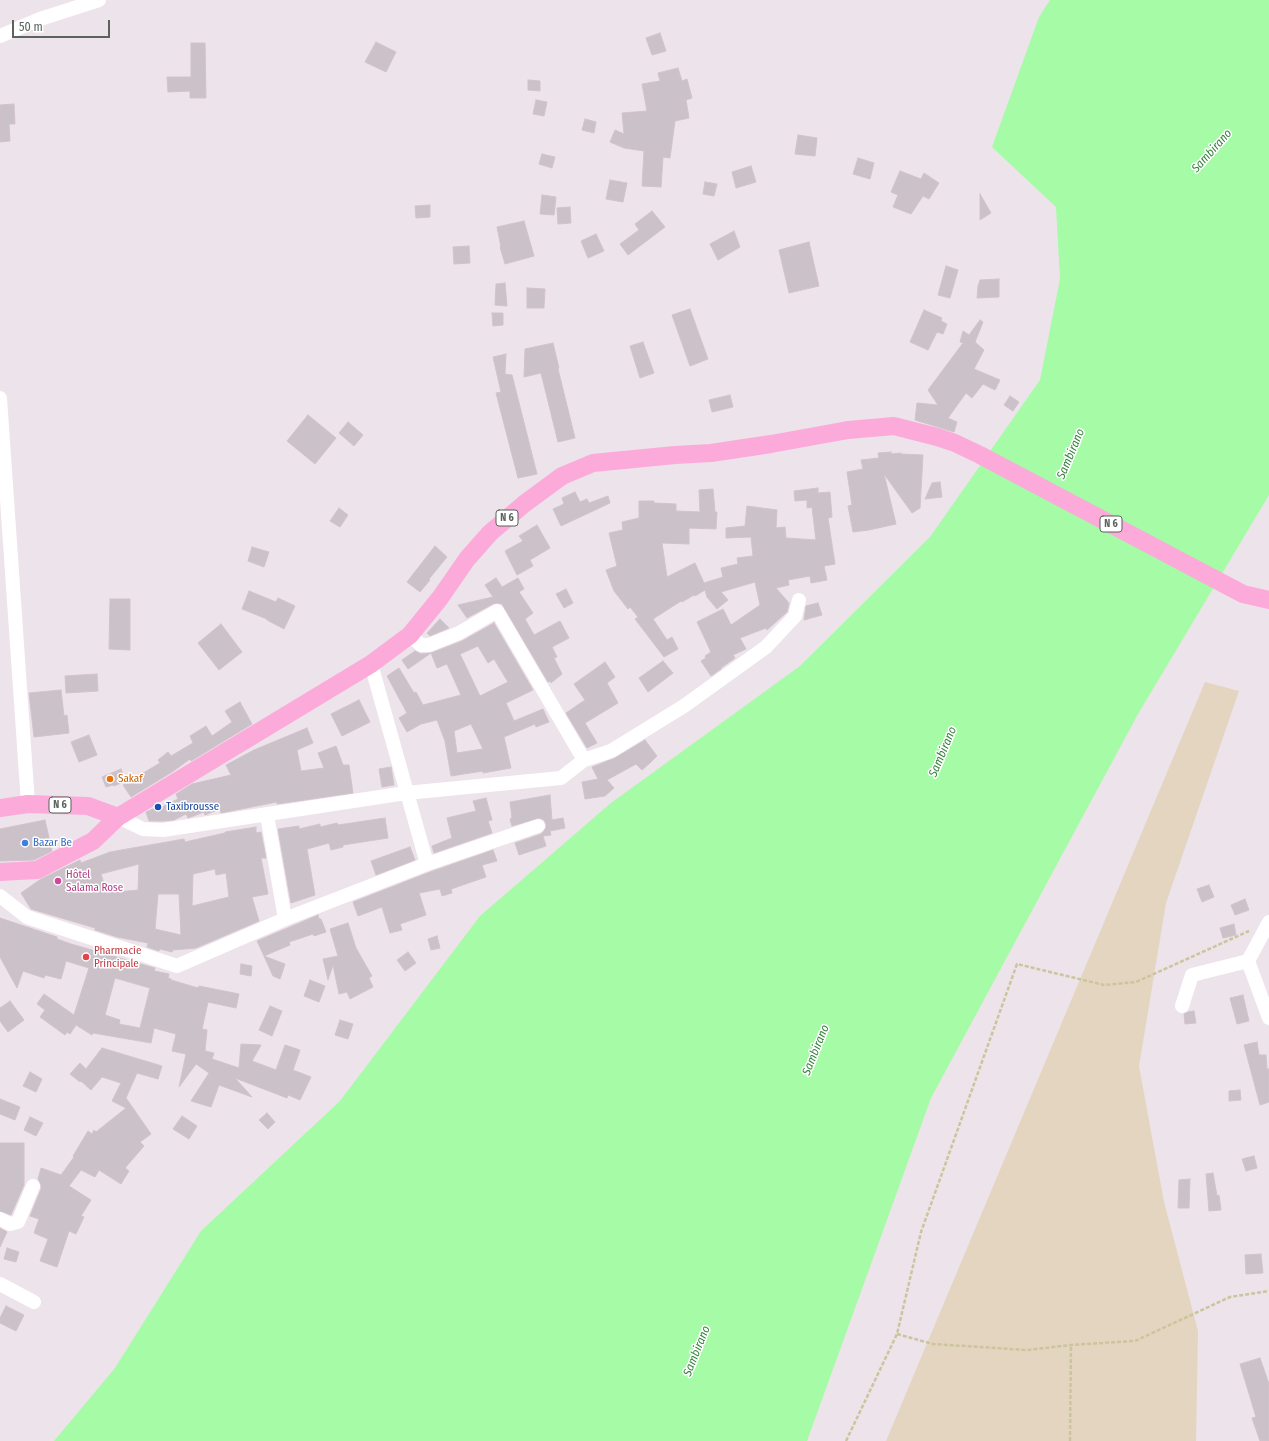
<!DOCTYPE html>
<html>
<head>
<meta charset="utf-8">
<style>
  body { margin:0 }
  #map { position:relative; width:1269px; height:1441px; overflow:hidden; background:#ede3ea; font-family:"Fira Sans Condensed",sans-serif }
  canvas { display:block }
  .scale { position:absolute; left:12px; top:20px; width:98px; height:18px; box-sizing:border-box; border:2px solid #5b635c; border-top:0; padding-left:5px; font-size:12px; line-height:14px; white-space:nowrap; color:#5b635c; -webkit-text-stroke:3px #fff; paint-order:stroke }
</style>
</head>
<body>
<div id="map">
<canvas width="1269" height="1441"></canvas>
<div class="scale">50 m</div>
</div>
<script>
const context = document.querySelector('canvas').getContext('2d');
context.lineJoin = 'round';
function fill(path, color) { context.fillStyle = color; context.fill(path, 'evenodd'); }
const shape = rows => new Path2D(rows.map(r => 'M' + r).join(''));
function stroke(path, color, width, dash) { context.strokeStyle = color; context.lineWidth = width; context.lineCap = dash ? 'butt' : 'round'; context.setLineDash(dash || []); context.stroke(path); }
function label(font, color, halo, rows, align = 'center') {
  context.font = font + ' "Fira Sans Condensed",sans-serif'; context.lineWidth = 3; context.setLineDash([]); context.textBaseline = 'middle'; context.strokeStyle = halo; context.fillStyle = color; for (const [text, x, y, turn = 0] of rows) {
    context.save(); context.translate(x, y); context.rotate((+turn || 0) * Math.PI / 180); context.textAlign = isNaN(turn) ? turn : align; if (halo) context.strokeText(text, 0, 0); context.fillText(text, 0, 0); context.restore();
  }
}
const green = shape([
  [1205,682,1239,691,1166,903,1139,1066,1164,1202,1198,1331,1196,1441,886,1441]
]);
const water = shape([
  [1050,0,1269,0,1269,495,1138,714,931,1098,807,1441,54,1441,115,1368,201,1231,340,1101,480,916,611,803,800,666,930,537,1040,380,1060,279,1056,207,992,147,1039,17]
]);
const building = shape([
  [660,33,666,51,652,55,646,38,660,33],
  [376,42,396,52,386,72,365,62,376,42],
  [191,43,205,43,206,98,190,98,190,91,168,92,167,77,191,77,191,43],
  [678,68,682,81,687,79,692,98,686,100,689,118,675,121,670,158,663,157,661,187,642,186,644,151,624,148,610,142,615,130,624,134,622,113,647,111,642,84,660,81,658,73,678,68],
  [528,80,540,81,540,91,528,90,528,80],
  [536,100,547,102,544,116,533,114,536,100],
  [14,104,15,124,9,124,10,141,0,142,0,105,14,104],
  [585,119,596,122,594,133,582,130,585,119],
  [798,135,817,138,815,156,795,154,798,135],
  [542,154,555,157,552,168,539,164,542,154],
  [858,158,874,163,870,179,853,174,858,158],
  [751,166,756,182,736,188,732,172,751,166],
  [900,171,921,179,924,173,939,183,929,199,923,196,911,214,893,207,898,195,891,192,900,171],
  [610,180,627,183,623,202,606,199,610,180],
  [705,182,717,184,714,196,703,194,705,182],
  [980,194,991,213,980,220,980,194],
  [542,195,556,197,554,215,540,214,542,195],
  [430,205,430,217,416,218,415,206,430,205],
  [570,207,571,223,558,224,557,208,570,207],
  [652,211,665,227,628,255,620,244,639,230,635,224,652,211],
  [524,221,534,256,505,264,500,247,501,247,497,227,524,221],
  [734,231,740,247,718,260,710,244,734,231],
  [596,234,604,251,588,258,581,241,596,234],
  [809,242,819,286,789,293,779,250,809,242],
  [469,246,470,263,454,264,453,247,469,246],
  [946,266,958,270,950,298,938,295,946,266],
  [999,279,999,297,977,298,978,286,980,280,999,279],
  [505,283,507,306,495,305,496,284,505,283],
  [527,288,545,289,544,308,527,308,527,288],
  [690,309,708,359,690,366,672,315,690,309],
  [924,310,942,318,941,321,947,324,943,334,937,332,928,350,910,342,924,310],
  [492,313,503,313,503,325,493,326,492,313],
  [980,320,983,322,975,342,984,350,974,369,1000,380,995,390,983,384,972,398,966,393,948,418,957,422,954,432,915,420,917,403,938,405,928,390,963,343,960,342,963,331,969,335,980,320],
  [643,342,654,373,640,378,630,346,643,342],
  [553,343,559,368,558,369,575,438,558,442,541,373,524,377,525,349,553,343],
  [506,354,505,374,512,375,537,474,518,478,496,393,501,392,493,357,506,354],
  [730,395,733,407,712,412,709,400,730,395],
  [1010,396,1019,402,1013,411,1004,405,1010,396],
  [308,415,336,438,315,464,287,441,308,415],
  [348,422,363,435,354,446,339,433,348,422],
  [891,452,891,454,901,453,901,454,923,455,920,508,912,513,884,474,896,524,869,530,853,532,848,506,852,505,847,472,863,469,861,460,879,458,878,453,891,452],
  [940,482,942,497,925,499,932,483,940,482],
  [818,488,818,493,830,492,832,517,828,518,835,564,824,566,827,580,811,583,810,576,788,580,789,585,776,588,789,603,787,612,767,630,766,628,740,638,746,649,733,655,735,658,721,668,721,669,711,676,701,661,706,658,705,656,711,652,697,622,723,609,731,625,760,605,755,582,721,592,728,600,717,609,707,597,705,590,695,596,694,595,682,602,681,601,653,619,667,640,672,637,678,649,664,657,635,619,638,617,630,607,628,609,614,591,606,570,617,566,609,533,623,530,622,522,639,518,639,501,654,501,654,503,676,504,676,511,700,512,699,490,713,489,715,512,717,512,716,529,689,528,689,544,662,543,667,577,695,563,704,583,723,577,721,568,738,564,737,558,753,556,751,537,726,538,726,528,745,526,747,506,777,510,776,528,785,527,786,538,816,540,812,507,807,508,807,500,795,501,794,491,818,488],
  [575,492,580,502,587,499,589,503,608,496,610,503,561,526,553,509,564,504,562,498,575,492],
  [339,508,348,515,340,527,330,521,339,508],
  [537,525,550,548,530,560,533,566,517,575,505,551,523,541,519,536,537,525],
  [435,546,447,557,429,579,430,580,420,592,407,582,435,546],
  [252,547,269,552,264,567,248,561,252,547],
  [496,578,502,587,518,578,524,589,519,592,533,613,525,619,534,635,560,621,569,638,552,647,557,657,554,658,562,674,551,683,550,681,548,682,502,604,497,603,493,604,467,618,458,605,493,597,485,585,496,578],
  [566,589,573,603,564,608,556,594,566,589],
  [249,591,276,602,278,598,295,606,284,629,267,620,267,619,242,609,249,591],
  [110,599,130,599,130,650,109,649,110,599],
  [818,603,822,615,804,620,806,606,818,603],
  [440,619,449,628,430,636,427,633,440,619],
  [494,623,533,690,506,703,514,721,543,709,549,722,536,727,535,724,504,737,511,768,483,773,483,771,451,776,445,741,437,720,421,724,407,732,399,718,407,713,387,676,399,668,414,693,416,692,423,705,461,695,447,664,437,668,431,653,462,641,494,623],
  [478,646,488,663,494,659,508,682,480,696,460,654,478,646],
  [471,724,483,749,457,753,454,731,471,724],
  [221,624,242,652,219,670,198,643,221,624],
  [415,651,421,654,431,653,408,669,402,660,415,651],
  [663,661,673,673,648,692,639,678,663,661],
  [605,662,615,677,607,683,618,703,585,723,597,743,587,748,566,713,585,700,574,684,605,662],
  [97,674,98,691,66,693,65,676,97,674],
  [61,690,64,716,67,715,69,733,34,737,29,693,61,690],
  [359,700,370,722,342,736,331,714,359,700],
  [240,702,252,724,191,761,190,759,172,772,131,797,123,785,160,763,158,760,168,752,171,756,193,743,190,736,206,726,212,736,232,722,225,711,240,702],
  [307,728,313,743,297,750,301,771,324,768,318,753,336,746,343,765,349,765,353,793,277,804,277,802,221,813,220,809,205,815,204,812,188,818,186,814,174,820,163,821,149,821,146,812,155,808,156,810,178,799,176,794,192,784,231,775,226,765,254,750,307,728],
  [89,735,97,755,79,762,71,742,89,735],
  [645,740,657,756,651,762,642,770,636,764,607,780,614,788,605,796,585,799,582,782,598,779,592,767,615,758,645,740],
  [391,767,394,785,382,787,379,769,391,767],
  [121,769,126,781,114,786,113,785,106,787,102,777,121,769],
  [550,795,552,820,563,818,565,828,550,831,551,835,543,836,546,846,519,855,515,843,541,834,546,828,546,824,544,820,539,818,512,826,510,819,512,818,510,802,550,795],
  [486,798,492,820,488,821,492,833,434,853,432,846,452,838,447,818,476,811,473,801,486,798],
  [385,818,388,838,343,845,343,847,331,850,329,843,307,849,315,895,291,903,278,829,299,826,299,829,320,824,320,827,337,823,338,825,385,818],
  [45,820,52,851,34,860,0,861,0,829,45,820],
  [256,827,256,833,261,832,266,858,261,858,268,894,252,897,259,921,196,948,173,950,172,952,160,949,159,951,147,947,148,943,117,937,95,930,95,928,31,909,21,893,41,879,80,860,81,863,110,852,184,839,185,842,225,833,225,832,256,827],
  [139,864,138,890,107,893,101,874,139,864],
  [215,869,216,875,226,873,229,897,192,906,193,874,215,869],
  [158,894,179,894,181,935,155,929,158,894],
  [410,847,415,860,376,875,371,861,410,847],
  [493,850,497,861,482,865,486,877,451,889,452,893,442,896,440,889,419,893,426,915,400,924,402,930,390,933,382,907,358,916,353,902,430,872,493,850],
  [1209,885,1214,897,1202,902,1197,889,1209,885],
  [1245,899,1249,910,1235,915,1231,905,1245,899],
  [318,915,319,919,321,919,326,932,314,936,313,934,289,942,290,945,264,956,257,941,318,915],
  [0,918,57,937,57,939,71,944,155,968,154,971,169,974,168,978,171,979,171,980,198,988,199,986,239,994,236,1008,208,1002,202,1029,207,1030,205,1051,214,1053,212,1059,239,1068,241,1044,261,1045,252,1061,276,1070,285,1045,300,1050,293,1070,311,1077,300,1100,288,1095,287,1098,235,1078,252,1097,219,1085,211,1107,191,1101,209,1073,196,1064,179,1087,186,1054,172,1051,176,1034,154,1028,151,1043,93,1033,92,1035,76,1025,70,1034,67,1032,65,1035,40,1017,45,1010,37,1004,44,994,74,1015,89,968,66,961,61,979,45,975,44,978,23,971,17,988,0,957,0,918],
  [115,978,150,988,140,1028,119,1024,120,1020,105,1015,115,978],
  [348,923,356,948,372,976,369,978,373,987,350,999,347,992,339,994,333,965,328,980,323,959,338,956,330,929,348,923],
  [1234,924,1236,935,1223,938,1220,928,1234,924],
  [437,936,440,948,431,950,428,939,437,936],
  [408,952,416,963,405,971,397,960,408,952],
  [264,956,285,964,280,979,273,976,264,956],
  [241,964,252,966,251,976,240,974,241,964],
  [310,980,325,986,319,1002,304,996,310,980],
  [1243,995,1249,1021,1237,1024,1230,998,1243,995],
  [10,1001,24,1020,8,1032,0,1021,0,1008,10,1001],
  [270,1006,282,1011,272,1036,259,1030,270,1006],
  [1194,1011,1196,1023,1185,1024,1184,1014,1188,1012,1194,1011],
  [340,1020,353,1024,348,1039,335,1035,340,1020],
  [1257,1042,1259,1055,1266,1055,1267,1069,1269,1069,1269,1102,1260,1105,1244,1045,1257,1042],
  [102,1048,162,1066,158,1079,137,1073,126,1098,151,1134,140,1142,144,1146,125,1168,129,1171,121,1184,99,1170,95,1177,81,1170,69,1186,91,1200,81,1216,84,1217,76,1234,69,1231,57,1267,40,1261,48,1239,34,1233,39,1219,30,1216,41,1189,41,1185,38,1179,41,1168,61,1175,74,1157,73,1156,88,1131,92,1134,94,1130,96,1132,126,1108,112,1101,121,1083,102,1077,91,1090,81,1081,80,1082,70,1074,80,1063,86,1069,102,1048],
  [30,1072,42,1079,36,1092,23,1086,30,1072],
  [1240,1090,1241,1100,1229,1101,1229,1091,1240,1090],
  [0,1099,20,1107,15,1120,0,1114,0,1099],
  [267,1113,275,1122,268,1129,259,1120,267,1113],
  [182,1116,197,1126,189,1139,173,1129,182,1116],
  [30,1117,43,1123,36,1136,24,1130,30,1117],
  [0,1143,24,1143,24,1185,11,1215,0,1211,0,1143],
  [1254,1156,1257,1168,1246,1171,1242,1159,1254,1156],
  [1213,1173,1217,1196,1219,1195,1221,1210,1209,1211,1206,1174,1213,1173],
  [1190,1179,1189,1208,1178,1208,1179,1180,1190,1179],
  [0,1228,7,1232,0,1247,0,1228],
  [7,1248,19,1252,16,1262,4,1259,7,1248],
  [1261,1254,1263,1273,1246,1274,1245,1255,1261,1254],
  [6,1306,24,1315,16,1331,0,1323,0,1318,6,1306],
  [1260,1358,1269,1384,1269,1441,1260,1441,1252,1418,1256,1417,1240,1364,1260,1358]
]);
const path = shape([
  [897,1334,933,1344,1027,1350,1071,1345,1135,1341,1230,1297,1269,1291],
  [846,1441,897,1334,921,1232,1017,964,1104,985,1136,982,1249,931],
  [1070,1441,1071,1345]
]);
const minor = shape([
  [0,36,40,19,99,0],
  [0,398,28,804],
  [371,664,427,864],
  [584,760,611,751,684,706,766,647,795,616,799,600],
  [118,817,143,829,163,830,406,793,561,778,584,760,497,611,459,633,429,645,421,645,410,635],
  [0,896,27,917,177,966,285,919,267,815],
  [285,919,427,864,538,826],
  [1269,922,1248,961,1269,1018],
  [1182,1006,1192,975,1248,961],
  [0,1219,10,1224,18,1222,33,1186],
  [0,1284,34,1302]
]);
const major = shape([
  [0,808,28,804,88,806,118,817],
  [0,872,37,870,93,841,118,817,371,664,410,635,440,598,467,559,490,533,524,504,562,476,593,463,675,455,711,453,771,444,848,430,894,426,937,437,955,443,980,455,1243,594,1269,600]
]);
const markers = [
  [110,779,4,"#e8710a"],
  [158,807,4,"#1a4fb4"],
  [25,843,4,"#3f7fe0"],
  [58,881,4,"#d1479c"],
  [86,957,4,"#e0444e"]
];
const shields = [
  [507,518,22],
  [1111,524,22],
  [60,805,22]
];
const shieldNames = [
  ["N 6",507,518],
  ["N 6",1111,524],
  ["N 6",60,805]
];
const foodNames = [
  ["Sakaf",118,779]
];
const transitNames = [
  ["Taxibrousse",166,807]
];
const shopNames = [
  ["Bazar Be",33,843]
];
const hotelNames = [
  ["Hôtel",66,875],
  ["Salama Rose",66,888]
];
const healthNames = [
  ["Pharmacie",94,951],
  ["Principale",94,964]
];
const waterNames = [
  ["Sambirano",1212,151,-48],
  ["Sambirano",1071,454,-67],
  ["Sambirano",943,752,-67],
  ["Sambirano",816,1050,-68],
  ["Sambirano",697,1351,-68]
];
fill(green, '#e4d5c0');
fill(water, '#a5fba6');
fill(building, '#cbc1c8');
stroke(building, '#d2c2cd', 1);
stroke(path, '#cbc59e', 2.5, [4, 2]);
stroke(minor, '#fff', 14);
stroke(major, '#fbaada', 18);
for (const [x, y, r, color] of markers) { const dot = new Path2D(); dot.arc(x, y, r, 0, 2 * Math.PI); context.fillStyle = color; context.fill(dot); stroke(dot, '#fff', 1.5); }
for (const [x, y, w] of shields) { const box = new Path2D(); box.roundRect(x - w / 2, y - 8, w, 16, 3); context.fillStyle = '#fff'; context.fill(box); stroke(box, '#5b635c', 1); }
label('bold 10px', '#5b635c', null, shieldNames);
label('11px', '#c56008', '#fff', foodNames, 'left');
label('11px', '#164399', '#fff', transitNames, 'left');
label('11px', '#366cbe', '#fff', shopNames, 'left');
label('11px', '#b23c85', '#fff', hotelNames, 'left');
label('11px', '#be3a42', '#fff', healthNames, 'left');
label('italic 12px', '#35813c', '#fff', waterNames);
</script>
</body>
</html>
